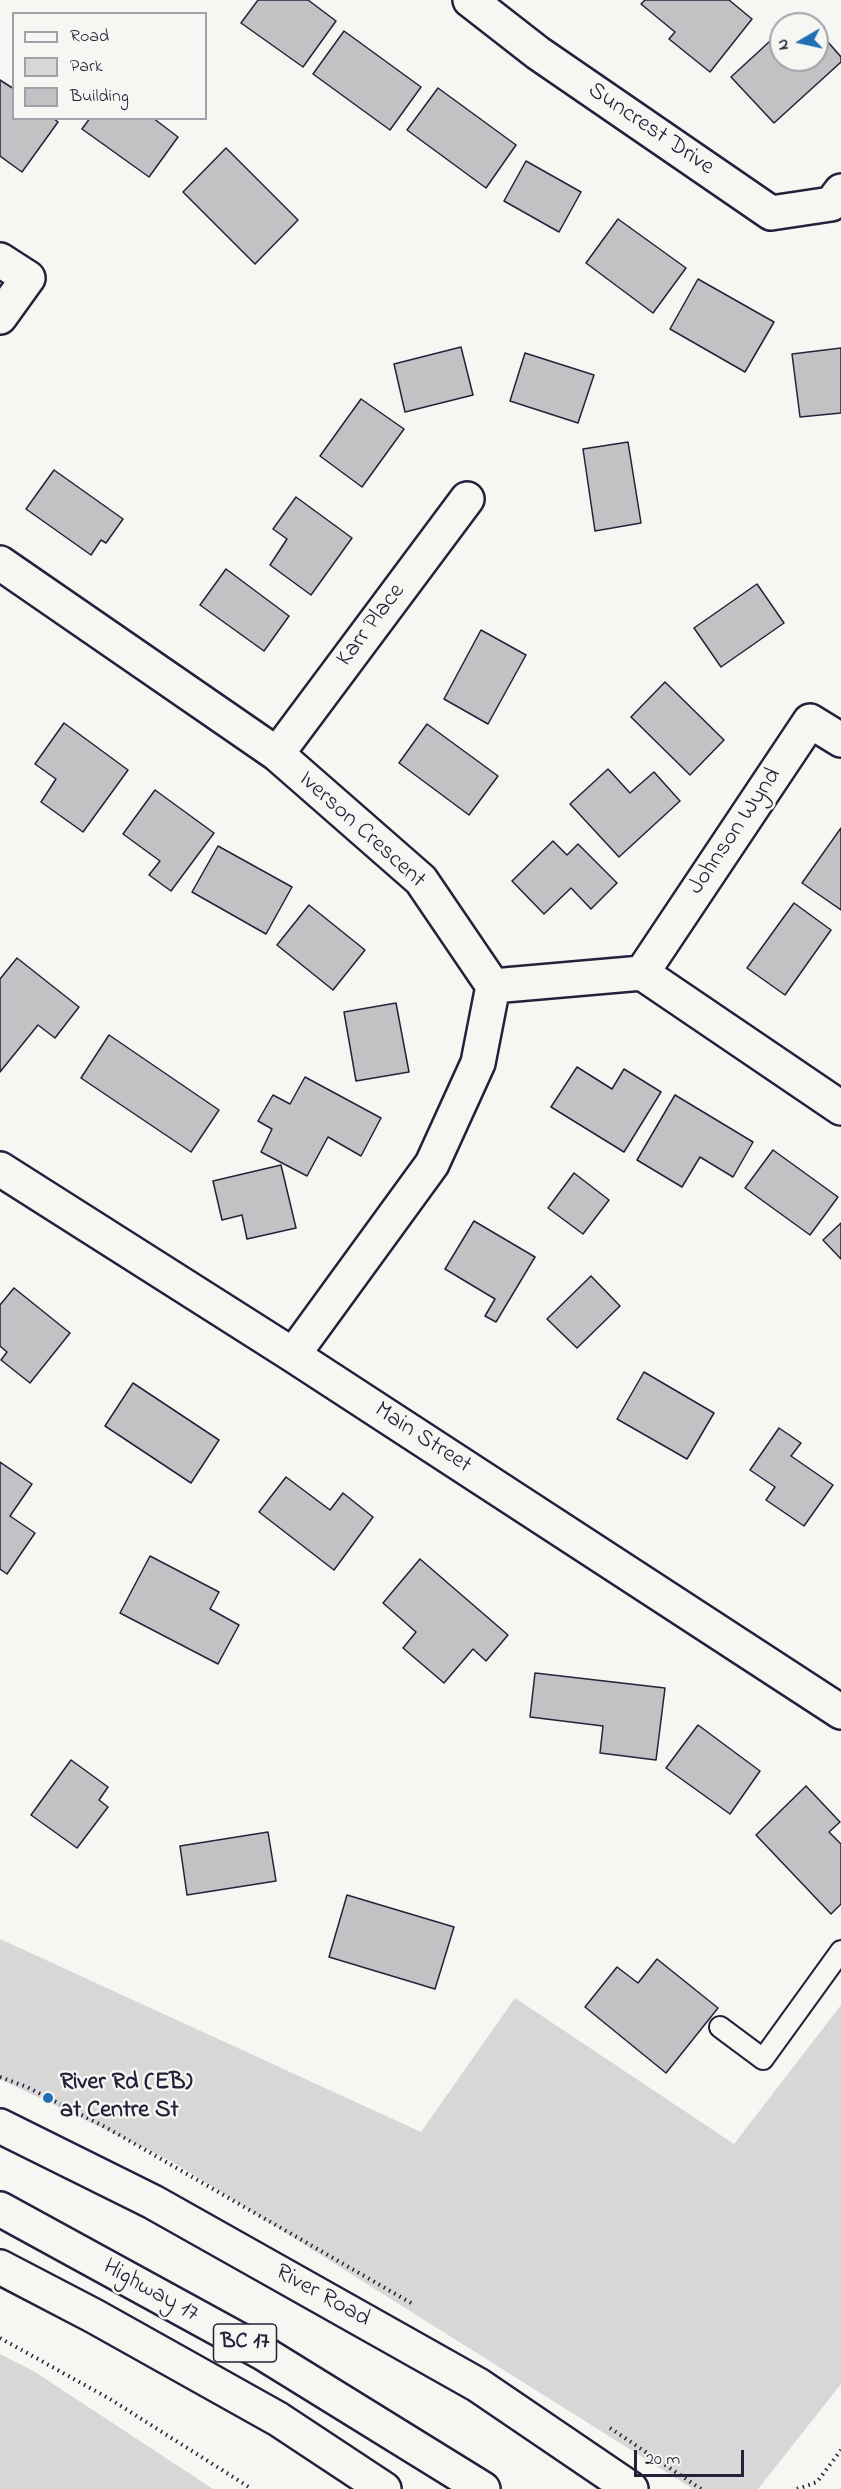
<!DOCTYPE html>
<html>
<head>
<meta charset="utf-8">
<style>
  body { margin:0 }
  #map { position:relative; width:841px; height:2489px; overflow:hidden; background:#f6f6f2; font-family:"Indie Flower",sans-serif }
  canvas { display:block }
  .legend { position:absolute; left:12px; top:12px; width:195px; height:108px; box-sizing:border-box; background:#f6f6f2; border:2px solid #a1a1a9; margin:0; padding:8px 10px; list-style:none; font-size:18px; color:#22223b }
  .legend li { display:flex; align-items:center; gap:12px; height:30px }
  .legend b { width:30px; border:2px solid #a1a1a9 }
  .north { position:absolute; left:769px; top:12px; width:60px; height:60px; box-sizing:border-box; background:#f6f6f2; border:2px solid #a1a1a9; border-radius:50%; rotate:261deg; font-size:16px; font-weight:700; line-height:24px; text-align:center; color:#22223b }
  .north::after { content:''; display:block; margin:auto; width:21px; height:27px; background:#1f6fb2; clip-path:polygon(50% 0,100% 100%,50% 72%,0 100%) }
  .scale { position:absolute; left:634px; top:2450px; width:110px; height:27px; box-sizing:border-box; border:3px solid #22223b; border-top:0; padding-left:8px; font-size:18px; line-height:21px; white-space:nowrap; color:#22223b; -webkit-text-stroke:4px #f6f6f2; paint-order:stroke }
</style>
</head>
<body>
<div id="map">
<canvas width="841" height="2489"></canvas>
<ul class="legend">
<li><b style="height:8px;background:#f6f6f2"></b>Road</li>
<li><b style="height:16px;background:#d7d7d7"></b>Park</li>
<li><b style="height:16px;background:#c2c2c4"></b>Building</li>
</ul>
<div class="north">N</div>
<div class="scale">20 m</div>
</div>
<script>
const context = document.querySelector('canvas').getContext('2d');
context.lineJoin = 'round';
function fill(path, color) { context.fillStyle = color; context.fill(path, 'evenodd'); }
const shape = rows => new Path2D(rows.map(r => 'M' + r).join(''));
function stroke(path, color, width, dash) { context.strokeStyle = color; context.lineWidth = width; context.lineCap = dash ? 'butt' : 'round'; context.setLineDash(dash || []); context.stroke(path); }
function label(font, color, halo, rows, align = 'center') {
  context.font = font + ' "Indie Flower",sans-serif'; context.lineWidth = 5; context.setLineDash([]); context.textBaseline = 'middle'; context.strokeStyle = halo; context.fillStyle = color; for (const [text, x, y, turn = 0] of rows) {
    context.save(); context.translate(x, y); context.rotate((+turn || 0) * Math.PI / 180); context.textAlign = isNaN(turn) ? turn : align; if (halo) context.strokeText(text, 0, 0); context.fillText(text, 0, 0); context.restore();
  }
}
const green = shape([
  [0,1939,421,2132,515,1998,734,2144,841,2005,841,2384,758,2489,693,2489,173,2162,0,2079],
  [0,2354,35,2372,213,2489,0,2489]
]);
const building = shape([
  [258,0,308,0,336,21,303,67,241,23,258,0],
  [645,0,729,0,752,19,710,72,669,39,675,32,641,4,645,0],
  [344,31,421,87,390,130,313,74,344,31],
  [781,31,781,60,817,60,817,38,821,34,841,57,841,62,774,123,731,77,781,31],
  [0,80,14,89,14,118,53,118,58,122,22,172,0,156,0,80],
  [438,88,516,145,486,188,407,130,438,88],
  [90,118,153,118,178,137,149,177,82,129,90,118],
  [226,148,298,220,255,264,183,192,226,148],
  [526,161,581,192,559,232,504,201,526,161],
  [618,219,686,268,653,313,586,263,618,219],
  [698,279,774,322,745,372,670,329,698,279],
  [461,347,473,395,405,412,394,364,461,347],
  [841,348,841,413,800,417,792,354,841,348],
  [525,353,594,375,578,423,510,401,525,353],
  [361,399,404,429,362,487,320,456,361,399],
  [628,442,641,523,595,531,583,449,628,442],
  [54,470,123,519,106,543,101,540,91,555,26,509,54,470],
  [296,497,352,538,311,595,270,565,287,539,273,529,296,497],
  [226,569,289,616,264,651,200,605,226,569],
  [757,584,784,623,721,667,694,628,757,584],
  [481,630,526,655,488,724,444,699,481,630],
  [665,682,724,740,690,775,631,717,665,682],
  [64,723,128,770,83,832,41,802,56,779,35,764,64,723],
  [427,724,498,776,469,815,399,763,427,724],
  [608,769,630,793,654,772,680,801,619,857,570,804,608,769],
  [155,790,214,833,171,891,149,875,160,861,123,834,155,790],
  [841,828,841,910,802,883,841,828],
  [553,841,567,855,578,844,617,883,591,909,571,888,544,914,512,881,553,841],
  [218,846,292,887,266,934,192,892,218,846],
  [794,903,831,930,785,995,747,968,794,903],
  [309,905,365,950,333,990,277,945,309,905],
  [17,958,79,1007,55,1038,38,1025,0,1072,0,979,17,958],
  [396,1003,409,1072,356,1081,344,1012,396,1003],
  [109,1035,219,1110,191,1152,81,1078,109,1035],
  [577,1067,612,1089,624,1069,661,1092,624,1152,551,1107,577,1067],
  [305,1077,381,1118,361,1156,328,1137,307,1176,261,1152,272,1129,258,1121,273,1095,290,1104,305,1077],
  [675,1095,753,1142,733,1177,700,1157,682,1187,637,1160,675,1095],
  [773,1150,838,1197,810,1235,745,1188,773,1150],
  [281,1165,296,1228,247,1239,242,1215,222,1220,213,1181,281,1165],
  [574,1173,609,1200,583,1234,548,1208,574,1173],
  [474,1221,535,1257,496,1322,485,1316,495,1299,445,1269,474,1221],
  [841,1223,841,1259,823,1240,841,1223],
  [591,1276,620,1306,577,1348,547,1319,591,1276],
  [14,1288,70,1333,30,1383,1,1360,7,1352,0,1346,0,1305,14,1288],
  [644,1372,714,1413,687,1459,617,1419,644,1372],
  [133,1383,219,1440,191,1483,105,1426,133,1383],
  [779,1428,801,1443,791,1456,833,1485,804,1526,766,1500,775,1487,750,1470,779,1428],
  [0,1462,32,1484,10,1516,35,1533,7,1574,0,1569,0,1462],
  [286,1477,330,1510,343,1493,373,1517,334,1570,259,1512,286,1477],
  [150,1556,219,1592,210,1609,239,1625,218,1664,120,1613,150,1556],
  [420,1559,508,1635,486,1661,473,1649,444,1683,403,1648,416,1632,383,1603,420,1559],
  [535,1673,665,1688,656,1760,600,1753,603,1726,530,1717,535,1673],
  [698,1725,760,1771,730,1814,666,1768,698,1725],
  [71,1760,108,1787,99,1800,108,1807,77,1848,31,1815,71,1760],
  [806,1786,840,1822,829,1832,841,1844,841,1904,831,1914,756,1835,806,1786],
  [268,1832,276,1881,187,1895,180,1846,268,1832],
  [347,1895,454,1927,435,1989,329,1957,347,1895],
  [657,1959,718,2008,666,2073,585,2007,617,1967,638,1983,657,1959]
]);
const path = shape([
  [0,2077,27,2087,107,2128,413,2304],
  [0,2338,110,2399,252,2489],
  [610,2428,701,2489],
  [797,2489,817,2482,841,2450]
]);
const lane = shape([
  [720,2027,763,2059,841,1951]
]);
const street = shape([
  [470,0,538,53,771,213,831,204,841,191],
  [0,260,28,278,0,317],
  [0,563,277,754,421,880,493,986,478,1063,432,1164,293,1355],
  [277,754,467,499],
  [642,973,810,721,841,740],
  [493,986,642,973,841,1108],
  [0,1169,293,1355,841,1712]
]);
const secondary = shape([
  [0,2126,153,2202,478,2385,631,2489]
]);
const highway = shape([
  [0,2209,263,2353,483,2489],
  [0,2267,94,2316,278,2419,384,2489]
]);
const markers = [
  [48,2098,6,"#1f6fb2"]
];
const shields = [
  [245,2343,63]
];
const shieldNames = [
  ["BC 17",245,2343]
];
const streetNames = [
  ["Suncrest Drive",650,130,34],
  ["Karr Place",372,626,-53],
  ["Iverson Crescent",361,831,42],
  ["Johnson Wynd",736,832,-56],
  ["Main Street",422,1439,33],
  ["Highway 17",150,2292,29],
  ["River Road",322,2297,29]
];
const poiNames = [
  ["River Rd (EB)",60,2084],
  ["at Centre St",60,2112]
];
fill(green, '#d7d7d7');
fill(building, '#c2c2c4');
stroke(building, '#22223b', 1.5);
stroke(lane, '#22223b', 24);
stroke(street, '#22223b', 38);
stroke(secondary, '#22223b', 38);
stroke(highway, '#22223b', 38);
stroke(path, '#22223b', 4, [1.5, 4.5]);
stroke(lane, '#f6f6f2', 20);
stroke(street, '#f6f6f2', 33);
stroke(secondary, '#f6f6f2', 33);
stroke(highway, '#f6f6f2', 33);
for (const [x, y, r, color] of markers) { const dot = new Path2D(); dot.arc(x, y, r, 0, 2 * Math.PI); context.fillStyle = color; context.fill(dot); stroke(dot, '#f6f6f2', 2); }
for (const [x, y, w] of shields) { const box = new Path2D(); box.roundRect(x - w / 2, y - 19, w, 38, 4.5); context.fillStyle = '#f6f6f2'; context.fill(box); stroke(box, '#22223b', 1.5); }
label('bold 22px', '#22223b', null, shieldNames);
label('24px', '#22223b', '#f6f6f2', streetNames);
label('bold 24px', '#22223b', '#f6f6f2', poiNames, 'left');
</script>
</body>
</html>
